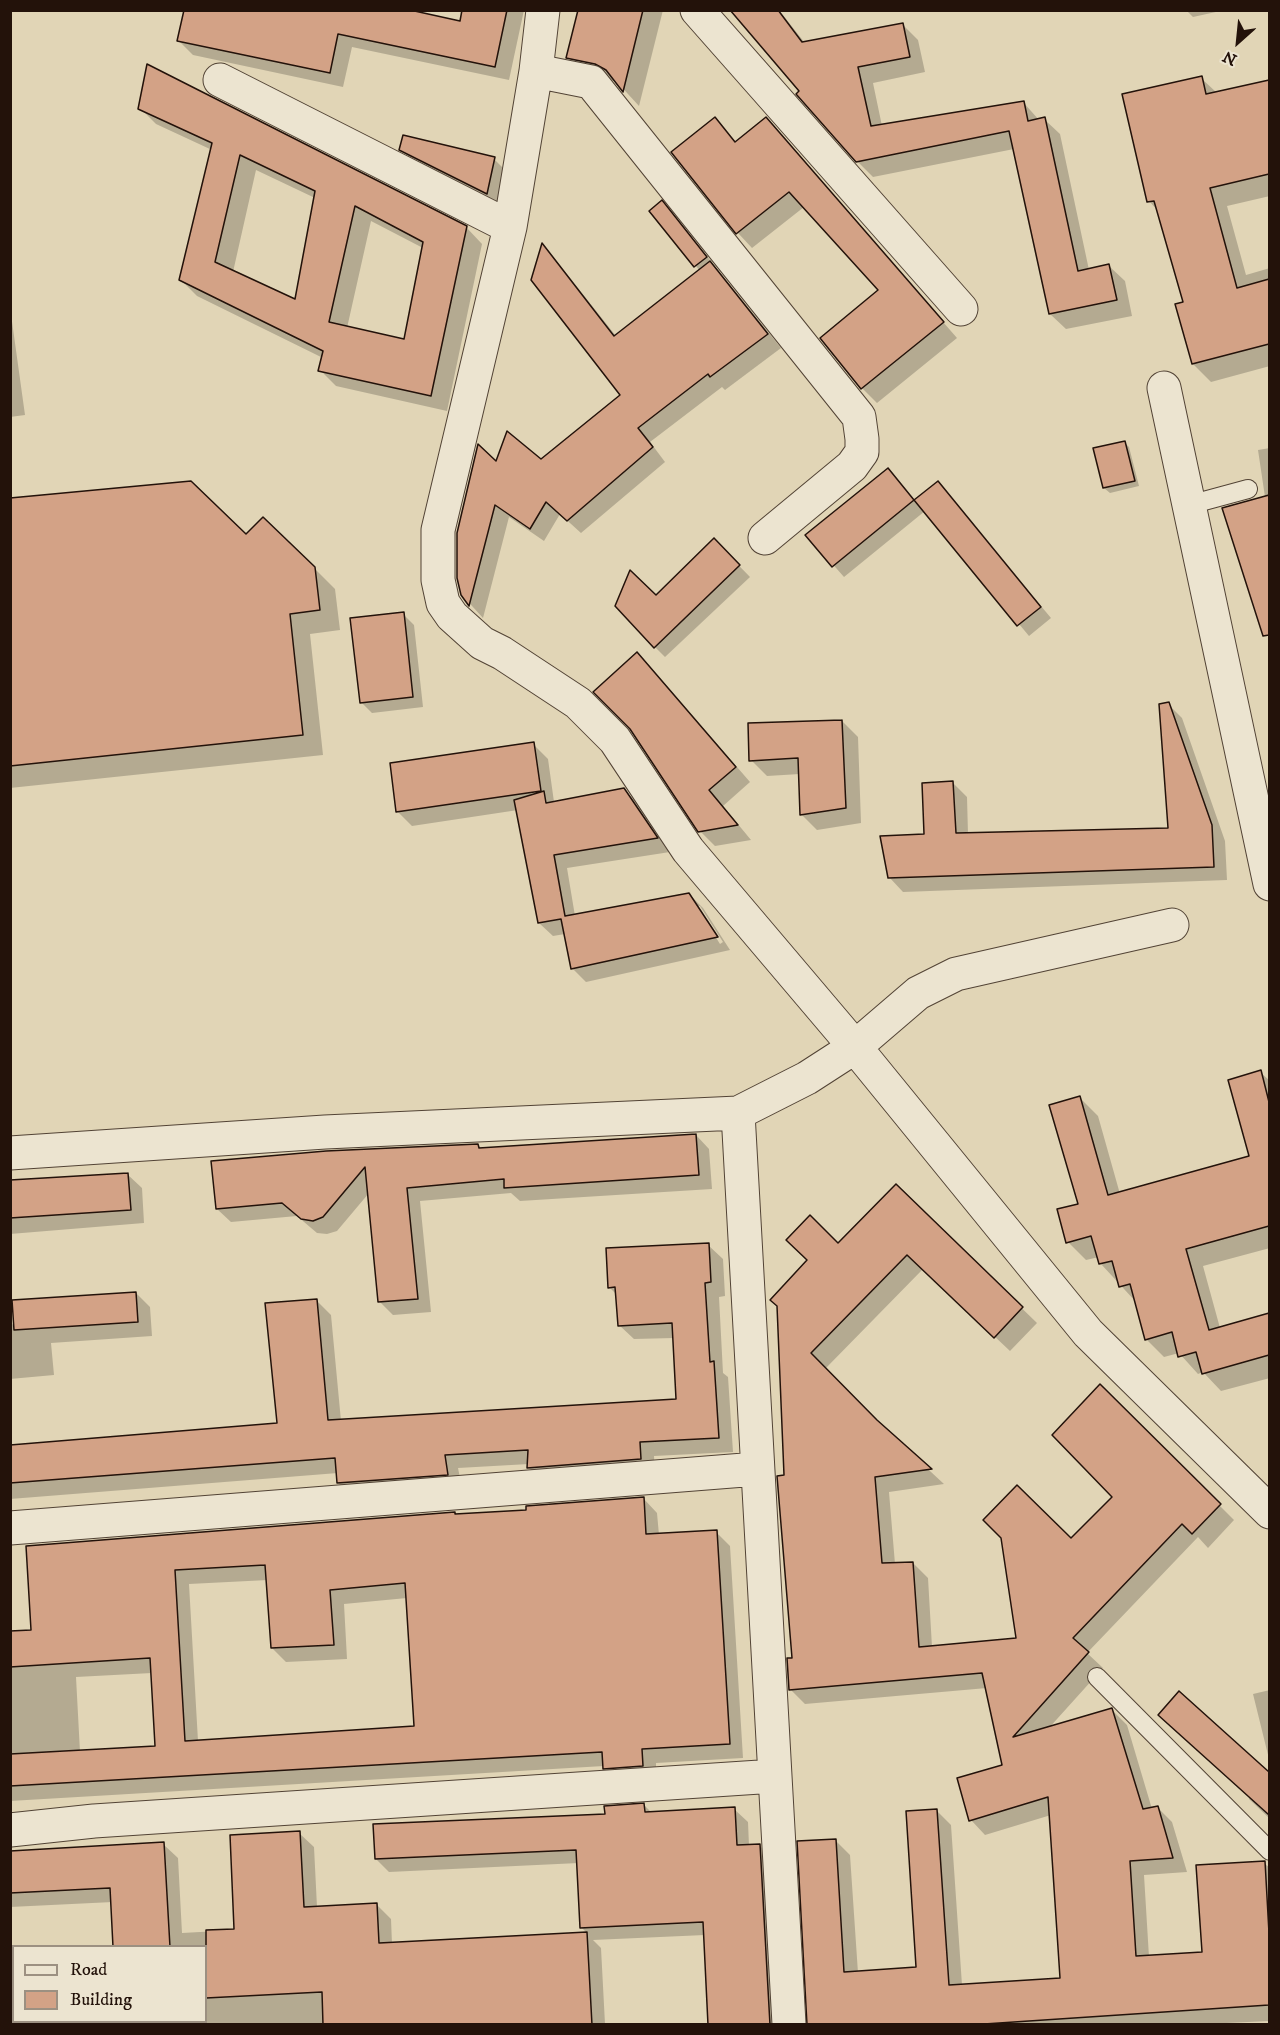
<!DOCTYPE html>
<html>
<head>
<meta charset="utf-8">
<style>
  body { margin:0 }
  #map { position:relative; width:1280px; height:2035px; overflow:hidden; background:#e1d5b6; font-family:"IM FELL DW Pica",serif }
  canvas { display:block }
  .frame { position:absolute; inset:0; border:12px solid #23120a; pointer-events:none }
  .legend { position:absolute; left:12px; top:1945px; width:195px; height:78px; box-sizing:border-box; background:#ece4d0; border:2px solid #9c9081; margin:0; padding:8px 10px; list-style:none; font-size:18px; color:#23120a }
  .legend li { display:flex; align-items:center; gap:12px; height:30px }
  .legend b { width:30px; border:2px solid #9c9081 }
  .north { position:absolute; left:1208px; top:12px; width:60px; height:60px; -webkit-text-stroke:4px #ece4d0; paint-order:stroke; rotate:207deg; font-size:16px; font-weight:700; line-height:24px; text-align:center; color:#23120a }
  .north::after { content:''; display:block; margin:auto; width:21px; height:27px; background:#23120a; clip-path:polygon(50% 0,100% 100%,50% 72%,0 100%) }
</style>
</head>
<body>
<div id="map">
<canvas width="1280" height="2035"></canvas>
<div class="frame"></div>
<ul class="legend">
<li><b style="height:8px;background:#ece4d0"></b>Road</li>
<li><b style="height:16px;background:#d3a286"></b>Building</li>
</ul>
<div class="north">N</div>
</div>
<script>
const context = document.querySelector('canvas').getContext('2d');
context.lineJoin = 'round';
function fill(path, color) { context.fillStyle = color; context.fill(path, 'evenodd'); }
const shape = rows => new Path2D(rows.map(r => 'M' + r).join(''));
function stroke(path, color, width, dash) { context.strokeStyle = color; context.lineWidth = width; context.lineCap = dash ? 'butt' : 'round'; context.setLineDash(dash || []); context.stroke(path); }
const shadow = shape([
  [464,10,524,10,509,80,352,47,343,87,193,55,179,41,461,23],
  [580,10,663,10,639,106,617,82,584,74,568,57],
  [732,10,779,10,823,66,902,24,918,40,925,72,873,83,882,126,1023,102,1039,120,1044,119,1060,134,1089,270,1109,266,1125,281,1132,316,1066,329,1050,314,1014,149,873,177,857,161,801,91],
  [1186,10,1225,10,1193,17],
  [1201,78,1217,93,1270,81,1270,196,1227,206,1246,275,1270,268,1270,366,1211,382,1193,364,1185,303,1159,212,1149,201],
  [140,108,466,227,482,244,447,411,336,386,320,370,323,358,197,296,181,280,212,150,156,124],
  [256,170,315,198,296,301,233,272],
  [371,221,423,248,406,340,347,328],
  [715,119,736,142,766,119,957,338,877,403,862,388,822,338,880,290,804,207,752,248,738,233,673,152],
  [401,149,494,159,505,170,498,204,412,160],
  [651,211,672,213,781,348,725,390,722,387,650,442,665,462,581,533,560,514,544,541,509,517,483,618,462,595,496,463,541,461,622,395,543,246,555,259,616,336,700,271],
  [10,307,25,415,10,417],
  [1124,442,1129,447,1139,486,1110,493,1104,488],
  [1270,448,1270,628,1258,617,1265,497,1258,450],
  [888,470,915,501,938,483,1051,618,1029,636,925,511,844,577,807,535],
  [10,499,246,536,314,568,335,589,340,630,310,634,323,755,10,788],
  [714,540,750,577,665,657,655,647,656,597],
  [403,614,414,625,423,707,372,713,361,702],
  [652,669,750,782,723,806,751,840,715,846,700,831],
  [1168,704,1182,718,1225,841,1227,880,903,892,889,877,926,836,953,783,967,797,968,834,1169,829],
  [842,721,858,737,861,823,817,830,802,815,800,774,767,776,751,760],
  [533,744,548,759,554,802,624,790,638,803,670,852,567,868,575,916,689,894,703,908,730,950,586,982,572,968,565,934,553,936,539,923,518,810,412,826,397,811],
  [696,906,700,906,723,942,720,944],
  [1260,1072,1270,1081,1270,1248,1203,1266,1220,1328,1270,1315,1270,1378,1221,1391,1203,1372,1198,1374,1179,1353,1164,1357,1146,1339,1136,1302,1101,1264,1099,1257,1086,1260,1068,1242,1079,1205,1080,1098,1098,1116,1120,1194,1251,1157],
  [696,1135,709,1149,712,1189,520,1201,511,1193,420,1201,431,1312,393,1315,380,1302,369,1193,337,1231,327,1234,317,1233,297,1216,231,1222,217,1209,213,1162,478,1145,482,1149],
  [127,1174,142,1188,144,1223,10,1234,10,1182],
  [896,1186,1037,1323,1010,1351,923,1269,825,1369,878,1423,944,1484,889,1492,895,1564,913,1563,928,1578,932,1647,1017,1639,1071,1540,1114,1497,1100,1386,1234,1520,1208,1548,1198,1537,1087,1653,1103,1668,1048,1729,1112,1710,1127,1725,1152,1809,1157,1807,1172,1822,1187,1872,1144,1875,1149,1957,1203,1954,1264,1863,1270,1868,1270,2021,1205,2024,809,2024,835,1840,850,1855,858,1973,917,1969,936,1810,951,1825,962,1985,1062,1979,1051,1815,985,1835,971,1820,1003,1767,987,1688,805,1704,790,1689,794,1659,778,1306],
  [708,1245,723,1259,725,1296,719,1297,723,1373,728,1377,733,1452,654,1456,655,1473,543,1482,529,1468,529,1464,458,1468,462,1488,353,1497,338,1483,338,1473,10,1499,10,1447,278,1424,316,1300,331,1315,341,1421,678,1400,674,1338,634,1339,619,1325,617,1295,609,1287],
  [136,1293,150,1307,152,1336,51,1343,54,1375,10,1379,10,1325],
  [643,1498,657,1513,659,1535,716,1532,730,1546,743,1758,656,1763,656,1780,619,1782,604,1766,10,1801,10,1633,33,1631,27,1547,454,1513,457,1516,527,1511],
  [268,1580,272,1648,286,1662,347,1659,344,1604,407,1598,416,1728,198,1741,189,1584],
  [152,1673,157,1747,80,1752,76,1677],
  [1270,1690,1270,1763,1253,1694],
  [1179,1693,1270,1774,1270,1819,1249,1799,1250,1797],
  [644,1805,652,1813,734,1809,748,1822,749,1846,759,1845,773,1859,782,2024,709,2024,705,1935,593,1940,601,1948,605,2024,41,2024,38,2022,206,2022,206,1946,115,1946,113,1902,10,1907,10,1852,163,1844,178,1858,182,1933,236,1930,299,1833,314,1847,317,1907,376,1904,391,1919,392,1944,588,1934,581,1927,579,1863,389,1872,376,1859,606,1816]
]);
const building = shape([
  [184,10,410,10,460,21,462,10,507,10,495,67,338,34,330,73,177,41,184,10],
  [578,10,643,10,623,92,606,70,595,64,566,58,578,10],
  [730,10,778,10,802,42,903,23,910,57,858,67,871,126,1024,101,1028,121,1045,117,1078,271,1109,264,1117,300,1049,314,1009,131,856,162,796,94,799,91,730,10],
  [147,64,467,226,431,396,318,371,323,351,179,280,212,143,138,109,147,64],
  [240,155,315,191,295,299,215,262,240,155],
  [355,206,423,242,404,339,329,322,355,206],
  [1202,76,1206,94,1269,80,1269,174,1210,188,1237,288,1269,279,1269,344,1192,364,1175,304,1183,302,1154,201,1147,202,1122,94,1202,76],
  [715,117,735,142,766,117,944,322,861,389,820,338,878,290,789,192,736,234,671,152,715,117],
  [403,135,495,157,487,194,399,150,403,135],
  [662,200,707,257,694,267,649,211,662,200],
  [542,243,614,336,710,261,768,334,710,377,708,374,638,428,653,447,567,521,546,502,530,529,495,505,469,606,461,595,457,578,457,533,478,444,496,461,507,431,541,459,620,395,531,280,542,243],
  [1125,441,1135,481,1103,488,1093,448,1125,441],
  [888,468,914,500,832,567,805,535,888,468],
  [191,481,246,534,263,517,315,567,320,610,290,614,303,735,10,766,10,498,191,481],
  [938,481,1041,607,1017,626,914,500,938,481],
  [1269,495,1269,635,1263,636,1222,508,1269,495],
  [714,538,740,565,654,648,615,606,630,570,656,595,714,538],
  [404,612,413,697,360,703,350,618,404,612],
  [637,652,736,767,709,790,738,825,698,832,630,729,593,692,637,652],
  [1169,702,1212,825,1214,867,888,878,880,836,924,834,922,783,953,781,956,833,1168,828,1159,704,1169,702],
  [842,720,846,808,800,815,798,758,749,761,748,723,842,720],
  [534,742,541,791,396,812,390,763,534,742],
  [624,788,658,838,554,855,565,916,689,893,718,937,571,969,561,919,538,923,514,800,544,791,546,803,624,788],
  [1261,1070,1269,1102,1269,1226,1186,1249,1209,1330,1269,1313,1269,1355,1202,1374,1196,1352,1178,1357,1172,1332,1145,1340,1130,1284,1119,1287,1112,1261,1099,1264,1091,1236,1066,1243,1057,1209,1078,1204,1049,1105,1080,1096,1108,1195,1249,1156,1228,1080,1261,1070],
  [696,1134,699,1175,504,1188,504,1179,407,1188,418,1299,378,1302,365,1167,323,1217,313,1221,301,1219,282,1203,216,1209,211,1161,326,1151,478,1144,479,1148,696,1134],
  [128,1173,131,1210,10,1218,10,1180,128,1173],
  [896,1184,1023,1307,994,1338,907,1255,811,1353,877,1420,932,1469,875,1477,882,1563,913,1562,919,1647,1016,1638,1001,1538,983,1520,1017,1485,1071,1538,1112,1497,1052,1435,1100,1384,1221,1504,1192,1534,1182,1524,1073,1638,1089,1652,1013,1737,1112,1708,1143,1809,1158,1806,1173,1858,1130,1861,1136,1956,1202,1952,1196,1865,1265,1861,1269,1933,1269,2005,969,2025,807,2025,797,1841,836,1839,844,1972,916,1967,906,1811,937,1809,949,1985,1060,1978,1048,1797,969,1821,957,1778,1002,1765,982,1673,789,1690,787,1658,792,1658,777,1476,784,1475,777,1306,770,1300,807,1260,786,1240,810,1215,838,1243,896,1184],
  [709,1243,711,1282,705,1283,710,1362,714,1361,719,1438,640,1442,641,1459,527,1468,528,1450,445,1455,448,1475,337,1483,335,1458,10,1483,10,1445,277,1423,265,1303,317,1299,328,1420,676,1399,672,1323,618,1326,615,1287,608,1288,606,1248,709,1243],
  [136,1292,138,1322,14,1330,12,1300,136,1292],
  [644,1497,646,1534,717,1530,730,1744,642,1749,643,1766,603,1769,602,1752,10,1786,10,1754,155,1746,150,1658,10,1667,10,1631,31,1630,26,1546,455,1512,455,1514,526,1510,526,1506,644,1497],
  [265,1565,271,1648,334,1645,330,1590,405,1583,414,1726,185,1741,175,1570,265,1565],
  [1179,1691,1269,1772,1269,1815,1158,1715,1179,1691],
  [644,1803,645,1812,735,1807,737,1845,760,1844,770,2025,708,2025,703,1922,580,1928,576,1850,375,1859,373,1824,605,1814,604,1806,644,1803],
  [300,1831,304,1907,377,1903,379,1943,587,1932,592,2025,323,2025,322,1992,206,1998,206,1930,234,1929,230,1835,300,1831],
  [164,1842,170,1947,113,1947,110,1888,10,1893,10,1851,164,1842]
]);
const service = shape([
  [1189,505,1248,489],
  [1097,1677,1270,1851]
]);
const minor = shape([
  [543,10,536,71,510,227,438,530,438,580,443,603,452,616,482,643,502,653,578,703,615,740,688,850,855,1047,1088,1333,1270,1512],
  [697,10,961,309],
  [536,71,591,82,859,417,862,439,862,452,852,466,765,538],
  [220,80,510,227],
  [1164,388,1270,884],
  [738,1113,807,1078,855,1047,918,993,956,974,1172,925],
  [10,1153,325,1132,738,1113,775,1776,94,1821,10,1830],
  [10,1528,757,1469],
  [775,1776,789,2024]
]);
fill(shadow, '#0003');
fill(building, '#d3a286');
stroke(building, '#23120a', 1.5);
stroke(service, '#524335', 20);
stroke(minor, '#524335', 35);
stroke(service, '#ece4d0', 18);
stroke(minor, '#ece4d0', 33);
</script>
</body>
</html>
